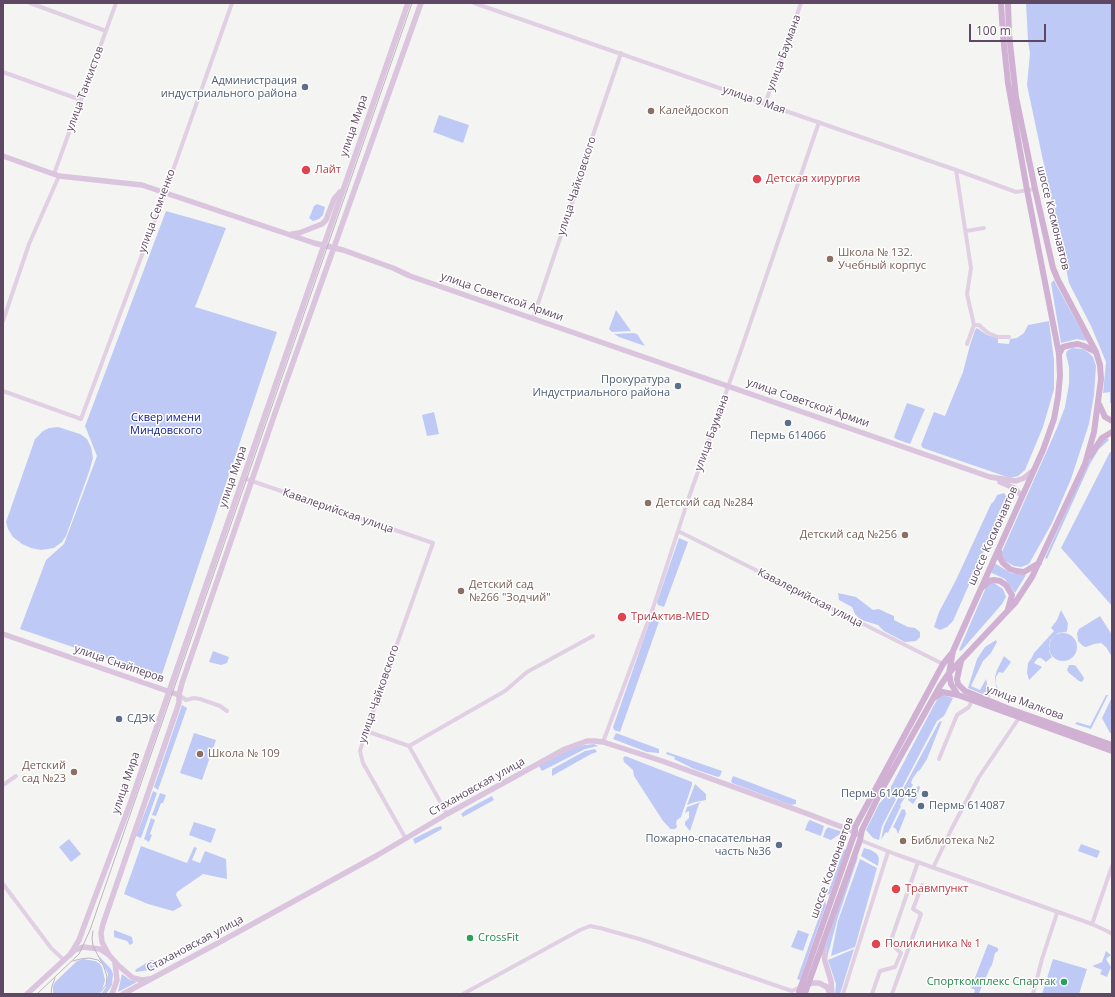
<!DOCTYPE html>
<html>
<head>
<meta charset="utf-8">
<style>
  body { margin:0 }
  #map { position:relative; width:1115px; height:997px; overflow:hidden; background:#f4f5f2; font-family:"Open Sans",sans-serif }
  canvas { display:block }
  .frame { position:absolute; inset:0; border:4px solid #5f4863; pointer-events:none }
  .scale { position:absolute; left:969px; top:24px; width:77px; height:18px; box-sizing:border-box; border:2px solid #5f4863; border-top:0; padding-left:5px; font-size:12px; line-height:14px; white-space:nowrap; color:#5f4863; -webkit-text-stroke:3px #fff; paint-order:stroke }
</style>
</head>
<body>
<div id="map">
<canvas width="1115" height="997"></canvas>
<div class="frame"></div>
<div class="scale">100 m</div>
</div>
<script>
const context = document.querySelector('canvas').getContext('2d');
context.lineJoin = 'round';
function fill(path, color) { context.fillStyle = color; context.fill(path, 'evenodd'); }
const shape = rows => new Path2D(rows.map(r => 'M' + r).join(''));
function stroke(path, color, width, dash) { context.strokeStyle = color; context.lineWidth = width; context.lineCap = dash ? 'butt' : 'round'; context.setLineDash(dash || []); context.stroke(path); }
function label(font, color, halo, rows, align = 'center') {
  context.font = font + ' "Open Sans",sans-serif'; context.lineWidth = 3; context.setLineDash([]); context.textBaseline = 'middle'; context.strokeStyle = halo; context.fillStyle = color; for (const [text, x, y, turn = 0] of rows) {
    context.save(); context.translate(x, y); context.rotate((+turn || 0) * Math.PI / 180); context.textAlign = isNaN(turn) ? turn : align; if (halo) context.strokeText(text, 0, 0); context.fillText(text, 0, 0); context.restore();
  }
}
const green = shape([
  [1026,3,1112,3,1112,403,1110,403,1110,392,1103,393,1106,362,1091,326,1069,283,1027,85,1030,53,1028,41],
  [439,115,469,125,463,143,433,132],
  [317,204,325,207,323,215,319,219,313,221,309,218,310,216,314,206],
  [166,211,226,228,195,307,277,332,161,677,20,629,46,560,64,544,97,456,85,426],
  [1054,280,1057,286,1087,341,1077,339,1061,343,1051,283],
  [616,310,631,331,612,332,609,329],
  [1049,321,1054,360,1054,389,1043,427,1025,470,1018,476,1010,478,923,448,921,445,934,412,945,416,963,372,970,345,975,330,977,328,987,335,998,338,998,343,1009,344,1010,339,1017,338,1024,333,1028,325],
  [633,333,637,334,645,346,619,337,614,334],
  [1072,348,1083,349,1089,353,1093,357,1096,366,1094,395,1089,424,1071,479,1052,523,1029,564,1021,567,1014,566,1005,561,1001,554,1057,428,1065,407,1069,384,1069,367,1066,354,1067,351],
  [907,403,925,409,910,444,896,439,894,437],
  [434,412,439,434,427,436,422,415],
  [58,427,80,434,87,439,91,447,93,458,90,469,66,536,62,542,54,548,41,550,31,548,22,544,13,537,8,529,6,522,35,439,43,431,49,428],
  [1106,437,1109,440,1099,449,1090,464,1047,559,1045,558,1089,460,1099,444],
  [1110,452,1112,452,1112,606,1061,548],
  [1004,493,1008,499,1007,505,999,522,994,529,987,544,953,621,947,627,940,630,934,627,939,612,956,580,991,504,994,501,997,495],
  [679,538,688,542,664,607,658,605,657,602],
  [994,563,1011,573,1026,575,1015,593,1005,579,992,573,991,572],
  [990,583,994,583,1003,589,1006,597,1002,604,961,651,959,650,987,585],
  [838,593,856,597,873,610,879,609,887,613,894,616,894,620,908,627,915,628,920,632,920,637,916,641,905,642,884,631,878,625,861,620,855,614,852,607,839,600],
  [1061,610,1068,623,1067,631,1066,632,1058,633,1050,640,1049,651,1052,657,1046,662,1041,658,1038,658,1034,663,1042,667,1029,680,1027,673,1028,663,1031,659,1034,653,1054,631,1051,628,1057,620],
  [655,614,661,616,620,732,614,730,613,727,652,615],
  [1100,616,1112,635,1112,657,1106,647,1101,643,1094,644,1086,647,1083,646,1078,641,1077,633,1079,629],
  '1049 647a14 14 0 1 1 28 0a14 14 0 1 1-28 0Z',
  [996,640,997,642,991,653,983,661,971,686,980,690,986,679,990,697,968,688,977,659,985,647],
  [213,651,229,657,227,663,221,665,209,662],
  [1004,656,1011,662,1003,673,999,672,996,677,996,684,1002,698,996,686,995,677,997,670],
  [1069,665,1074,665,1076,666,1084,678,1083,681,1081,682,1079,681,1069,673,1067,670],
  [943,695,953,698,944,716,937,721,882,826,879,840,873,838,866,830,879,804,886,796,934,705,939,697],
  [1106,695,1108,695,1091,729,1075,724,1077,722,1090,726],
  [1112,697,1112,734,1110,733,1102,718],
  [182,705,187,708,158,790,154,787],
  [942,721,927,759,920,770,918,771,913,778,911,783,913,785,900,805,901,806,888,833,886,832,881,840,884,826,894,806,939,722],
  [194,733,216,740,202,780,180,773],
  [616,733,659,749,659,753,647,752,613,739],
  [594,744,598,746,585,749,542,771,539,766,574,747,585,745],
  [595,749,597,752,591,754,552,776,552,769,585,751],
  [667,752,722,771,720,776,718,777,694,769,674,759,675,757,666,754],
  [625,756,692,782,692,785,681,817,677,820,676,823,677,827,675,829,670,829,669,827,663,821,634,776,633,770,624,762,623,758],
  [733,776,796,800,796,804,791,805,732,783,731,781],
  [695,784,706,794,706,800,695,802,687,805],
  [919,786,920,787,917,798,913,804,908,800,909,798,915,788],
  [153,791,157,793,141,838,136,836],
  [160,793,166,795,163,803,161,803,156,816,152,815],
  [492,796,494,800,463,817,461,814,466,810],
  [701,802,699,804,690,831,685,825,685,822,689,818,689,811,685,813,687,807],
  [902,809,905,810,906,814,898,834,896,829,893,827],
  [151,818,155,820,150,834,152,835,149,842,144,839],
  [810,820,824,826,821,836,805,830,808,822],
  [194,822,216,829,211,843,189,835],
  [441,826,442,829,415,844,413,839,435,828],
  [829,827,830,828,843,832,831,840,823,837,826,829],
  [69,839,81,854,71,862,59,847],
  [1081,844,1100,851,1097,858,1078,851],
  [141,846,187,863,194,847,197,848,192,860,200,863,205,851,226,859,227,879,203,874,177,892,176,895,182,906,173,911,148,904,124,894],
  [864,848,871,850,877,854,879,858,878,866,861,856],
  [844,849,846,850,830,894,827,895],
  [856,856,858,857,838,917,827,958,826,944],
  [860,859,877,868,855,947,831,956,838,921],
  [825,900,826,905,800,980,797,979],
  [114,930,132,937,133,943,130,945,127,941,114,937],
  [798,930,809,934,803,951,791,947],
  [988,944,998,948,998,951,995,953,992,965,990,968,979,993,974,994,975,990,971,988],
  [854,949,840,994,835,994,836,984,828,960],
  [1106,951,1111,955,1106,959,1111,967,1107,977,1100,974,1102,970,1092,966,1102,962],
  [98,955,111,969,113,974,112,985,106,994,101,994,106,987,108,974],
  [83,959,95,961,99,963,102,967,105,980,103,987,101,991,97,994,53,994,53,986,55,982,77,961],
  [1053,959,1087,969,1079,994,1042,994],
  [151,960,153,960,158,966,149,970,136,972,135,970],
  [122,974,130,980,137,982,118,992]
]);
const street = shape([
  [30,3,106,31],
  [474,3,956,170,1016,192,1035,189],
  [3,72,81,100],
  [765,104,801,3],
  [956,170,971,268,967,294,974,325,967,344],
  [54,174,116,3],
  [966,231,984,228],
  [533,318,574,197,590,144,621,53],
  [3,321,29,244,59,176],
  [974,325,979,325,988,333,998,337,1009,337],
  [3,391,81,419,165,193,232,3],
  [243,478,433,543,366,731,360,751,363,763,406,839],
  [678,531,943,664],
  [179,695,186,700,194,698,200,699,220,706,227,711],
  [366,731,409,746,505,691,527,672,593,636],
  [603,742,653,608,689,497,741,350,819,122],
  [409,746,447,814],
  [939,759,957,715,969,707,972,700],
  [3,785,16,776],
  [860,840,895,854,1092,924,1107,931,1112,934],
  [933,868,952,828,979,777,1019,718],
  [3,884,51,948,64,960],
  [1092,924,1112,866],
  [463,994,580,930,590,926,600,928,643,940,792,991,800,987],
  [843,994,888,852],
  [872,994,880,971,895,967,901,953,890,943,918,862],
  [892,994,921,914,913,909,922,885],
  [1033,994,1042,959,1057,913]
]);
const secondary = shape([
  [3,156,59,176,142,185,314,243,343,250,393,268,410,276,990,477,1016,481,1024,478,1034,470],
  [292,234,299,233,322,224,326,220,334,199,340,192],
  [1000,482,1014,488,1022,496],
  [3,634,179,695],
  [823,945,825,961,831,981,832,994],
  [70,955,79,940,83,929,130,804,408,3],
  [109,955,102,942,101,933,103,924,179,703,179,695,182,683,275,413,421,3],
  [805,985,812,983,819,983,827,987,830,994],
  [27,994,75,950,83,947,100,949,109,955,119,966,133,978,142,980,149,979],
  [112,994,117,980,115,963],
  [123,994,218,943,376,856,447,814,565,749,587,741,595,741,603,742,662,761,808,814,855,832,857,834]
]);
const primary = shape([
  [1059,354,1063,347,1071,345,1078,344,1084,346,1096,352],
  [1099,404,1105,417,1112,421],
  [1090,456,1102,438,1112,432],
  [999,551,1000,558,1003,563,1010,569,1016,571,1024,572,1039,563],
  [983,587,989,581,994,580,1000,581,1006,585,1012,595,1008,609],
  [961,661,957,679,958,684,965,691,1007,708,1112,745],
  [958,695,951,684,949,673,953,651,1043,450,1054,419,1058,397,1060,376,1059,354,1027,190,1008,83,1003,36,1001,3],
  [934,698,942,692,958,695,1112,751],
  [799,992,855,832,855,827,943,664,952,653],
  [805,993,860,840,862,830,881,791,940,686,949,673,1015,603,1032,577,1085,464,1094,432,1101,379,1100,365,1096,352,1058,280,1053,268,1035,189,1016,97,1009,34,1008,3]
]);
const tram = shape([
  [93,931,92,938,93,946,104,967,107,977,106,985,99,994],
  [73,961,80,959,89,958,98,960,101,963],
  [37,994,79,954,90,930,412,3],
  [51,994,52,986,55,978]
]);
const markers = [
  [305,87,4,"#5c6f8a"],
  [651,111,4,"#8d6e63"],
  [306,170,5,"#e0444e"],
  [757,179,5,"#e0444e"],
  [830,259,4,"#8d6e63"],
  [678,386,4,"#5c6f8a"],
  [788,423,4,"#5c6f8a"],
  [648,503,4,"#8d6e63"],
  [905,535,4,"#8d6e63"],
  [461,591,4,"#8d6e63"],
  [622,617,5,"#e0444e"],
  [119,719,4,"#5c6f8a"],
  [200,754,4,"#8d6e63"],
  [74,772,4,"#8d6e63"],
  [925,794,4,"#5c6f8a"],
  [921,806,4,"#5c6f8a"],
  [903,841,4,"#8d6e63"],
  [779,845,4,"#5c6f8a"],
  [896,889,5,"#e0444e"],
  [470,938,4,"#2e9e5b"],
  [876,944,5,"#e0444e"],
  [1064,982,4,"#2e9e5b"]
];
const streetNames = [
  ["улица Баумана",784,53,-70],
  ["улица Танкистов",85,89,-70],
  ["улица 9 Мая",754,100,19],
  ["улица Мира",354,126,-71],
  ["улица Чайковского",577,186,-72],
  ["улица Семченко",157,211,-70],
  ["шоссе Космонавтов",1053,218,76],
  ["улица Советской Армии",502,297,19],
  ["улица Советской Армии",808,403,19],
  ["улица Баумана",712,433,-70],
  ["улица Мира",233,477,-71],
  ["Кавалерийская улица",338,511,19],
  ["шоссе Космонавтов",993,536,-66],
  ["Кавалерийская улица",810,598,27],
  ["улица Снайперов",119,664,19],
  ["улица Чайковского",379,694,-71],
  ["улица Малкова",1025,703,20],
  ["улица Мира",126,783,-71],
  ["Стахановская улица",477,787,-29],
  ["шоссе Космонавтов",832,868,-70],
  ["Стахановская улица",195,944,-28]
];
const serviceNames = [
  ["Администрация",297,81],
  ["индустриального района",297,94],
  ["Прокуратура",670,380],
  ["Индустриального района",670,393],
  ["Пермь 614066",788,436,"center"],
  ["СДЭК",127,719,"left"],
  ["Пермь 614045",917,794],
  ["Пермь 614087",929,806,"left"],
  ["Пожарно-спасательная",771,839],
  ["часть №36",771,852]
];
const educationNames = [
  ["Калейдоскоп",659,111],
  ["Школа № 132.",838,253],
  ["Учебный корпус",838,266],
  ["Детский сад №284",656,503],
  ["Детский сад №256",897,535,"right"],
  ["Детский сад",469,585],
  ["№266 \"Зодчий\"",469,598],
  ["Школа № 109",208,754],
  ["Детский",66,766,"right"],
  ["сад №23",66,779,"right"],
  ["Библиотека №2",911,841]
];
const healthNames = [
  ["Лайт",315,170],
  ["Детская хирургия",766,179],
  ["ТриАктив-MED",631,617],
  ["Травмпункт",905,889],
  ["Поликлиника № 1",885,944]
];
const parkNames = [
  ["Сквер имени",166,418],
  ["Миндовского",166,431]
];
const leisureNames = [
  ["CrossFit",478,938],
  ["Спорткомплекс Спартак",1056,982,"right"]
];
fill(green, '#becaf5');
stroke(street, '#e1d0e3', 4);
stroke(secondary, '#dbc4dd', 5.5);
stroke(primary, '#d0b0d3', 6);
stroke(tram, '#bdb4bd', 1);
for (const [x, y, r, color] of markers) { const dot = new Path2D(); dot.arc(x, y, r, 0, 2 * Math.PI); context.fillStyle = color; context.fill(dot); stroke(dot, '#fff', 1.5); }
label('11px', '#5f4863', '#fff', streetNames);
label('11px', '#4e5e75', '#fff', serviceNames, 'right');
label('11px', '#785e54', '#fff', educationNames, 'left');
label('11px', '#be3a42', '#fff', healthNames, 'left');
label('11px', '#0d1a8f', '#fff', parkNames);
label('11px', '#27864d', '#fff', leisureNames, 'left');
</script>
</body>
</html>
